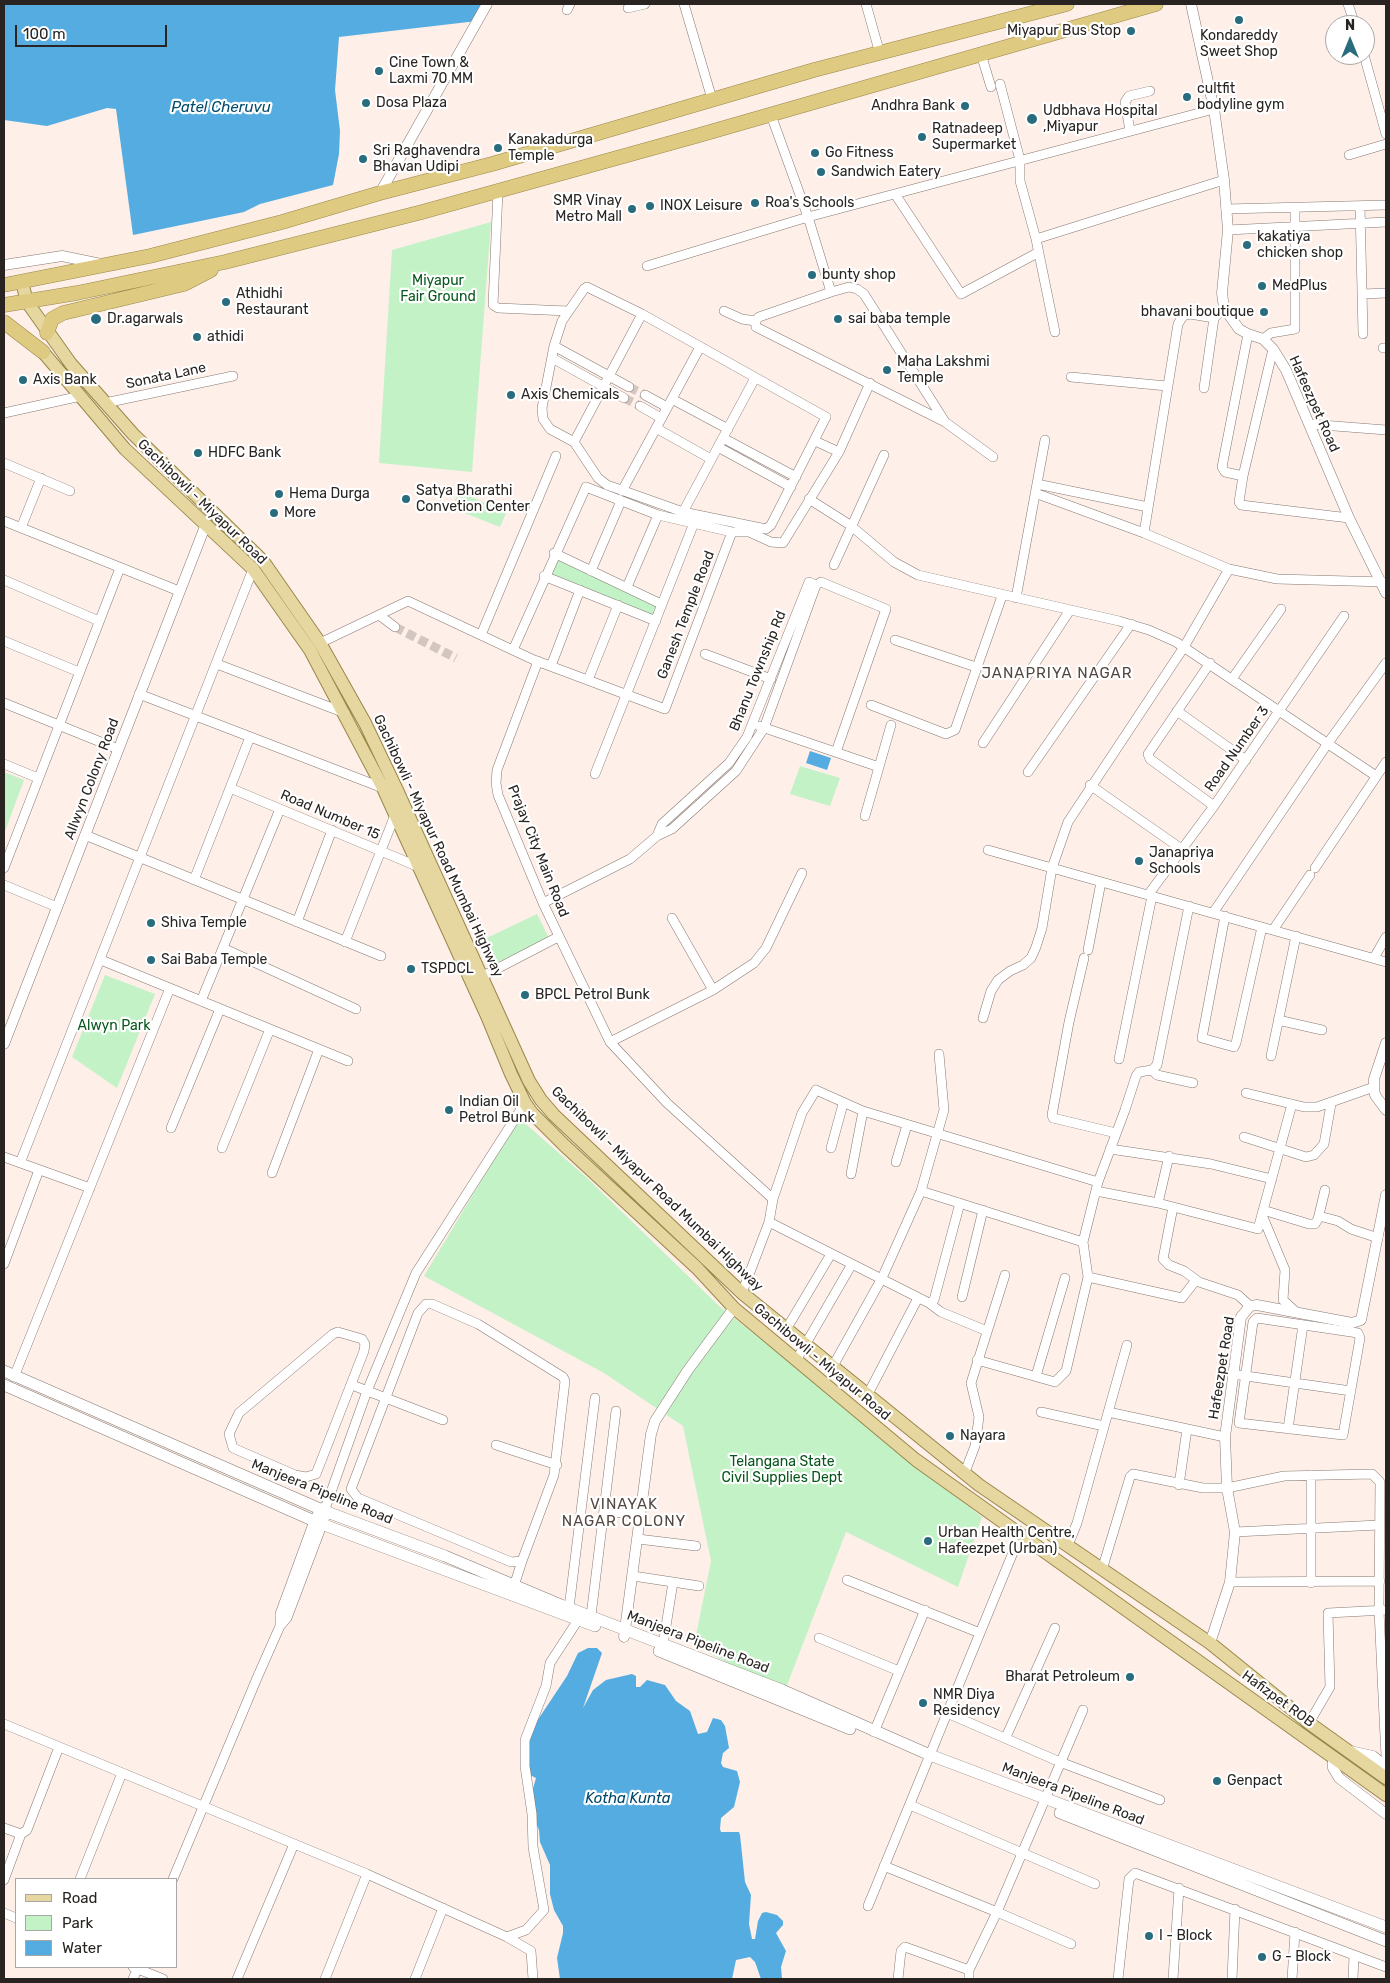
<!DOCTYPE html>
<html>
<head>
<meta charset="utf-8">
<style>
  body { margin:0 }
  #map { position:relative; width:1390px; height:1983px; overflow:hidden; background:#feefe8; font-family:Rubik,sans-serif }
  canvas { display:block }
  .frame { position:absolute; inset:0; border:5px solid #292421; pointer-events:none }
  .legend { position:absolute; left:15px; top:1878px; width:162px; height:90px; box-sizing:border-box; background:#fff; border:1px solid #a9a7a6; margin:0; padding:6px 9px; list-style:none; font-size:15px; color:#292421 }
  .legend li { display:flex; align-items:center; gap:10px; height:25px }
  .legend b { width:25px; border:1px solid #a9a7a6 }
  .north { position:absolute; left:1325px; top:15px; width:50px; height:50px; box-sizing:border-box; background:#fff; border:1px solid #a9a7a6; border-radius:50%; rotate:0deg; font-size:14px; font-weight:700; line-height:20px; text-align:center; color:#292421 }
  .north::after { content:''; display:block; margin:auto; width:18px; height:22px; background:#286c7d; clip-path:polygon(50% 0,100% 100%,50% 72%,0 100%) }
  .scale { position:absolute; left:15px; top:25px; width:152px; height:22px; box-sizing:border-box; border:2px solid #292421; border-top:0; padding-left:6px; font-size:15px; line-height:18px; white-space:nowrap; color:#292421; -webkit-text-stroke:4px #fff; paint-order:stroke }
</style>
</head>
<body>
<div id="map">
<canvas width="1390" height="1983"></canvas>
<div class="frame"></div>
<ul class="legend">
<li><b style="height:6px;background:#e6d7a0"></b>Road</li>
<li><b style="height:14px;background:#c4f2c7"></b>Park</li>
<li><b style="height:14px;background:#55ace1"></b>Water</li>
</ul>
<div class="north">N</div>
<div class="scale">100 m</div>
</div>
<script>
const context = document.querySelector('canvas').getContext('2d');
context.lineJoin = 'round';
function fill(path, color) { context.fillStyle = color; context.fill(path, 'evenodd'); }
const shape = rows => new Path2D(rows.map(r => 'M' + r).join(''));
function stroke(path, color, width, dash) { context.strokeStyle = color; context.lineWidth = width; context.lineCap = dash ? 'butt' : 'round'; context.setLineDash(dash || []); context.stroke(path); }
function label(font, color, halo, rows, align = 'center') {
  context.font = font + ' Rubik,sans-serif'; context.lineWidth = 4.5; context.setLineDash([]); context.textBaseline = 'middle'; context.strokeStyle = halo; context.fillStyle = color; for (const [text, x, y, turn = 0] of rows) {
    context.save(); context.translate(x, y); context.rotate((+turn || 0) * Math.PI / 180); context.textAlign = isNaN(turn) ? turn : align; if (halo) context.strokeText(text, 0, 0); context.fillText(text, 0, 0); context.restore();
  }
}
const green = shape([
  [491,222,472,472,379,463,392,250],
  [458,492,507,511,500,527,452,508],
  [554,553,661,604,656,621,544,576],
  [800,766,840,778,830,806,790,794],
  [4,772,24,780,4,834],
  [537,914,549,938,490,966,478,942],
  [105,975,155,994,117,1088,72,1057],
  [519,1118,586,1177,718,1305,982,1517,958,1587,846,1532,784,1693,694,1645,711,1561,683,1426,604,1373,424,1276]
]);
const water = shape([
  [4,4,481,4,477,21,339,37,335,90,340,131,339,154,333,185,260,204,244,212,133,235,116,109,107,108,47,126,4,120],
  [810,751,831,758,827,770,806,763],
  [588,1648,597,1648,602,1653,583,1708,593,1690,606,1680,632,1674,636,1676,636,1687,640,1687,647,1680,665,1685,676,1701,690,1711,698,1734,707,1732,713,1718,721,1720,725,1726,729,1748,723,1753,721,1763,723,1767,737,1771,740,1782,734,1807,721,1818,720,1829,721,1832,739,1832,740,1835,745,1882,751,1895,749,1924,752,1939,755,1939,758,1921,762,1913,766,1912,777,1915,783,1921,783,1925,776,1933,786,1951,781,1967,782,1979,761,1979,755,1962,750,1957,736,1960,732,1979,560,1979,557,1958,563,1933,563,1926,554,1910,550,1894,550,1865,540,1842,539,1830,533,1815,532,1792,536,1778,530,1775,528,1745,535,1724,567,1676,578,1653]
]);
const minorTunnel = shape([
  [629,387,645,395],
  [624,398,640,406],
  [395,627,456,658]
]);
const minor = shape([
  [684,4,712,99],
  [866,4,880,54],
  [1348,4,1355,25],
  [628,8,645,4],
  [567,10,570,4],
  [981,54,991,87],
  [1364,55,1386,134],
  [1000,84,1020,160,1020,181,1036,239,1055,332],
  [771,115,808,217,831,292],
  [1130,131,1125,102,1129,96,1150,91],
  [1349,155,1386,144],
  [498,191,493,305,498,308,568,311],
  [895,194,961,294,1039,252],
  [1360,206,1363,334],
  [1226,209,1386,205],
  [1228,230,1386,222],
  [1036,239,1224,180],
  [647,266,808,217,1214,109],
  [587,287,642,314,826,417,771,525,766,529,683,512,607,485,598,478,574,442,550,429,543,419,542,408,554,346,562,321,584,289,587,287],
  [1363,294,1386,293],
  [724,311,742,319,755,321,759,317,831,292,849,287,857,289,864,294,945,422],
  [755,321,756,327,945,422,993,457],
  [1248,334,1222,467,1225,472,1243,476,1239,502,1241,505,1349,518],
  [1263,339,1271,333,1295,329,1295,208],
  [554,346,629,387],
  [1383,348,1386,348],
  [552,358,624,398],
  [1071,377,1167,386],
  [1204,388,1214,318],
  [645,395,667,407],
  [672,399,728,429],
  [105,403,233,376],
  [640,406,661,418],
  [4,413,81,396],
  [1309,424,1386,430],
  [656,428,711,459],
  [723,438,796,477],
  [815,441,839,452],
  [574,442,642,314],
  [718,447,791,487],
  [4,463,70,491],
  [1243,476,1273,349],
  [1037,484,1148,507],
  [622,491,700,347],
  [1035,493,1144,533,1229,569,1277,579,1386,582],
  [809,499,850,525,894,562,918,575,1119,621,1149,630,1176,642,1376,776],
  [683,512,755,378],
  [4,521,179,591],
  [21,528,41,478],
  [1144,533,1178,324,1183,316,1190,314,1214,318,1224,308],
  [554,553,661,604],
  [834,565,884,455],
  [591,571,621,501],
  [544,576,656,621],
  [4,580,99,621],
  [627,587,658,515],
  [1016,598,1045,440],
  [379,615,395,627],
  [481,635,556,456],
  [895,640,976,667],
  [4,641,79,672],
  [320,643,408,601,534,660,665,709,732,532],
  [513,650,586,487,658,515,732,532,749,532,771,542,783,543,839,452,870,383],
  [705,654,771,679],
  [538,661,497,770,496,783,498,795,543,903,610,1042,667,1103,773,1199],
  [1210,663,1148,754,1150,759,1214,806],
  [217,664,345,713],
  [551,666,580,590],
  [1232,679,1281,609],
  [588,680,618,605],
  [139,694,383,788],
  [4,703,118,749],
  [871,705,946,734,955,730,1002,596],
  [1177,711,1246,760],
  [759,726,879,767],
  [983,743,1070,610],
  [4,764,38,778],
  [1028,772,1131,624],
  [595,774,694,523],
  [1090,785,1183,850],
  [230,788,419,867],
  [865,816,891,725],
  [85,835,381,956],
  [657,836,662,824,729,763,747,737,809,582,816,585,821,582,886,609,836,752],
  [988,850,1386,962],
  [4,868,120,568],
  [1315,868,1386,762],
  [194,880,250,737],
  [4,885,57,907],
  [1148,895,1214,806,1344,616],
  [543,903,630,859,657,836,672,829,736,771,764,728,816,585],
  [1213,913,1328,743,1386,663],
  [1225,916,1202,1038,1223,1044,1234,1047,1236,1043,1262,927],
  [672,918,713,990],
  [297,922,332,830],
  [1273,930,1310,875],
  [345,942,395,815],
  [223,948,356,1009],
  [1088,950,1101,882],
  [1084,958,1069,1022,1052,1115,1053,1118,1116,1133],
  [1374,958,1386,937],
  [101,960,348,1061],
  [483,976,558,937],
  [201,1001,280,809],
  [983,1018,991,991,998,980,1010,971,1023,965,1031,958,1036,947,1042,928,1052,868,1068,822,1184,647,1229,569],
  [1278,1020,1322,1030],
  [610,1042,713,990,754,963,766,948,802,873],
  [1271,1056,1296,936],
  [1119,1059,1152,896],
  [1152,1070,1157,1075,1193,1083],
  [1246,1093,1304,1107,1317,1107,1374,1087],
  [171,1128,220,1009],
  [1244,1137,1306,1157,1314,1155,1324,1144,1331,1104],
  [222,1148,270,1029],
  [831,1148,843,1104],
  [1110,1149,1211,1164,1272,1179],
  [4,1157,90,1188],
  [896,1162,907,1125],
  [20,1163,253,569],
  [272,1173,319,1049],
  [851,1174,863,1111],
  [921,1191,1083,1242],
  [1096,1191,1158,1203,1258,1229,1292,1104],
  [1158,1203,1169,1156],
  [1173,1207,1163,1259,1169,1265,1184,1271,1199,1282,1238,1295,1250,1306],
  [1263,1210,1309,1224,1315,1224,1318,1219,1325,1190],
  [1262,1215,1285,1270,1283,1300,1296,1312],
  [1319,1216,1338,1221,1351,1229,1378,1238],
  [769,1222,929,1303,934,1300,960,1203],
  [4,1264,39,1170],
  [1088,1277,1182,1298,1196,1280],
  [742,1293,769,1222,773,1199,802,1113,816,1090,863,1111,1098,1182],
  [962,1297,983,1210],
  [929,1303,941,1312,987,1331],
  [426,1304,432,1304,478,1324,563,1377,565,1381,554,1475,522,1561,511,1562,358,1498,351,1489,418,1313,426,1304],
  [1257,1318,1358,1333,1360,1338,1343,1435,1239,1423,1253,1322,1257,1318],
  [787,1328,831,1254],
  [338,1332,362,1339,365,1344,364,1351,316,1474,306,1477,295,1475,233,1448,229,1434,239,1413,333,1334,338,1332],
  [797,1359,852,1264],
  [977,1360,1055,1382,1066,1371,1088,1277,1083,1242,1098,1182,1125,1110,1136,1076,1139,1072,1152,1070,1157,1065,1189,906],
  [833,1366,882,1278,921,1191,944,1110,939,1054],
  [1239,1375,1351,1391],
  [1036,1376,1065,1278],
  [14,1377,170,988],
  [352,1385,443,1420],
  [868,1394,918,1298],
  [1041,1412,1104,1426],
  [1108,1412,1225,1437],
  [1288,1429,1303,1325],
  [496,1445,557,1465],
  [965,1472,975,1446,979,1417,971,1383,1005,1275],
  [1311,1475,1311,1583],
  [1179,1485,1187,1429],
  [604,1511,641,1515],
  [1235,1532,1379,1525],
  [638,1539,696,1546],
  [1068,1545,1077,1523,1127,1345],
  [1102,1570,1130,1477,1133,1474,1203,1488,1227,1488,1284,1476,1372,1474,1380,1482,1379,1610,1383,1696,1386,1696],
  [633,1576,699,1586],
  [847,1580,980,1633],
  [1230,1582,1380,1581],
  [514,1586,522,1561],
  [569,1608,595,1398],
  [591,1616,616,1411],
  [280,1626,280,1614,314,1521,320,1509,326,1506],
  [819,1638,899,1671],
  [663,1645,673,1582],
  [1383,1696,1386,1756],
  [947,1713,1060,1762,1160,1800],
  [1309,1723,1330,1687,1328,1613,1386,1610],
  [4,1724,367,1874,507,1937,531,1951,533,1979],
  [874,1732,925,1610],
  [1006,1737,1055,1628],
  [910,1805,1095,1884],
  [4,1828,21,1834,27,1830,59,1747],
  [884,1866,997,1912,1083,1710],
  [80,1879,122,1773],
  [173,1879,257,1678,280,1626,287,1618,327,1512,326,1506,367,1391,416,1273,525,1103],
  [4,1880,21,1834],
  [868,1906,1021,1533],
  [4,1913,16,1918],
  [507,1937,526,1930,544,1910,533,1847,532,1814,525,1766,525,1740,546,1686,550,1663,578,1620],
  [133,1967,163,1979],
  [133,1979,138,1967],
  [237,1979,294,1844],
  [325,1979,367,1874],
  [415,1979,443,1908],
  [898,1979,901,1951,905,1947,969,1970],
  [969,1979,969,1970,997,1912,1071,1944],
  [1118,1979,1129,1879,1135,1873,1386,1967],
  [1173,1979,1179,1888],
  [1232,1979,1235,1909],
  [1292,1979,1295,1932],
  [1353,1979,1354,1955]
]);
const tertiary = shape([
  [1191,4,1214,109,1224,180,1228,230,1222,293,1224,308,1239,329,1248,334,1263,339,1273,349,1286,370,1349,518,1386,593],
  [380,193,487,4],
  [4,265,62,256,101,264],
  [1386,1043,1374,1079,1374,1087,1375,1095,1386,1110],
  [4,1044,206,524],
  [624,1637,651,1434,655,1421,688,1370,734,1308],
  [1210,1643,1230,1582,1235,1532,1227,1488,1225,1437,1241,1317,1250,1306,1257,1305,1352,1323,1361,1320,1386,1195],
  [1350,1751,1373,1756,1386,1767],
  [1333,1757,1333,1768,1339,1778,1386,1814]
]);
const secondary = shape([
  [4,1371,327,1512,445,1556,561,1605,782,1690,930,1755,1386,1927],
  [4,1385,319,1523,595,1626],
  [659,1651,850,1729],
  [1060,1813,1386,1941]
]);
const primary = shape([
  [22,282,27,302,71,364,133,434,263,561,320,643,365,723,397,790,529,1081,541,1100,554,1115,742,1293,979,1485,1210,1643,1309,1723,1386,1778],
  [43,352,125,449,253,569,310,650,383,788,487,1016,511,1074,525,1103,532,1113,564,1145,697,1268,734,1308,916,1460,1386,1795]
]);
const trunk = shape([
  [4,285,150,256,282,222,380,193,492,164,814,70,1067,4],
  [4,305,77,293,225,262,422,212,696,136,1156,4],
  [4,322,43,352],
  [47,333,52,319,63,313,184,284,211,270]
]);
const markers = [
  [1239,20,5,"#286c7d"],
  [1131,31,5,"#286c7d"],
  [379,71,5,"#286c7d"],
  [1187,97,5,"#286c7d"],
  [366,103,5,"#286c7d"],
  [965,106,5,"#286c7d"],
  [1032,119,6,"#286c7d"],
  [922,137,5,"#286c7d"],
  [498,148,5,"#286c7d"],
  [815,153,5,"#286c7d"],
  [363,159,5,"#286c7d"],
  [821,172,5,"#286c7d"],
  [755,203,5,"#286c7d"],
  [650,206,5,"#286c7d"],
  [632,209,5,"#286c7d"],
  [1247,245,5,"#286c7d"],
  [812,275,5,"#286c7d"],
  [1262,286,5,"#286c7d"],
  [226,302,5,"#286c7d"],
  [1264,312,5,"#286c7d"],
  [96,319,6,"#286c7d"],
  [838,319,5,"#286c7d"],
  [197,337,5,"#286c7d"],
  [887,370,5,"#286c7d"],
  [23,380,5,"#286c7d"],
  [511,395,5,"#286c7d"],
  [198,453,5,"#286c7d"],
  [279,494,5,"#286c7d"],
  [406,499,5,"#286c7d"],
  [274,513,5,"#286c7d"],
  [1139,861,5,"#286c7d"],
  [151,923,5,"#286c7d"],
  [151,960,5,"#286c7d"],
  [411,969,5,"#286c7d"],
  [525,995,5,"#286c7d"],
  [449,1110,5,"#286c7d"],
  [950,1436,5,"#286c7d"],
  [928,1541,5,"#286c7d"],
  [1130,1677,5,"#286c7d"],
  [923,1703,5,"#286c7d"],
  [1217,1781,5,"#286c7d"],
  [1149,1936,5,"#286c7d"],
  [1262,1957,5,"#286c7d"]
];
const poiNames = [
  ["Miyapur Bus Stop",1121,31,"right"],
  ["Kondareddy",1239,36,"center"],
  ["Sweet Shop",1239,52,"center"],
  ["Cine Town &",389,63],
  ["Laxmi 70 MM",389,79],
  ["cultfit",1197,89],
  ["bodyline gym",1197,105],
  ["Dosa Plaza",376,103],
  ["Andhra Bank",955,106,"right"],
  ["Udbhava Hospital",1043,111],
  [",Miyapur",1043,127],
  ["Ratnadeep",932,129],
  ["Supermarket",932,145],
  ["Kanakadurga",508,140],
  ["Temple",508,156],
  ["Sri Raghavendra",373,151],
  ["Bhavan Udipi",373,167],
  ["Go Fitness",825,153],
  ["Sandwich Eatery",831,172],
  ["SMR Vinay",622,201,"right"],
  ["Metro Mall",622,217,"right"],
  ["Roa's Schools",765,203],
  ["INOX Leisure",660,206],
  ["kakatiya",1257,237],
  ["chicken shop",1257,253],
  ["bunty shop",822,275],
  ["MedPlus",1272,286],
  ["Athidhi",236,294],
  ["Restaurant",236,310],
  ["bhavani boutique",1254,312,"right"],
  ["Dr.agarwals",107,319],
  ["sai baba temple",848,319],
  ["athidi",207,337],
  ["Maha Lakshmi",897,362],
  ["Temple",897,378],
  ["Axis Bank",33,380],
  ["Axis Chemicals",521,395],
  ["HDFC Bank",208,453],
  ["Satya Bharathi",416,491],
  ["Convetion Center",416,507],
  ["Hema Durga",289,494],
  ["More",284,513],
  ["Janapriya",1149,853],
  ["Schools",1149,869],
  ["Shiva Temple",161,923],
  ["Sai Baba Temple",161,960],
  ["TSPDCL",421,969],
  ["BPCL Petrol Bunk",535,995],
  ["Indian Oil",459,1102],
  ["Petrol Bunk",459,1118],
  ["Nayara",960,1436],
  ["Urban Health Centre,",938,1533],
  ["Hafeezpet (Urban)",938,1549],
  ["Bharat Petroleum",1120,1677,"right"],
  ["NMR Diya",933,1695],
  ["Residency",933,1711],
  ["Genpact",1227,1781],
  ["I - Block",1159,1936],
  ["G - Block",1272,1957]
];
const parkNames = [
  ["Miyapur",438,281],
  ["Fair Ground",438,297],
  ["Alwyn Park",114,1026],
  ["Telangana State",782,1462],
  ["Civil Supplies Dept",782,1478]
];
const streetNames = [
  ["Sonata Lane",166,376,-12],
  ["Hafeezpet Road",1314,404,66],
  ["Gachibowli - Miyapur Road",202,502,44],
  ["Ganesh Temple Road",686,615,-69],
  ["Bhanu Township Rd",758,671,-68],
  ["Road Number 3",1237,749,-55],
  ["Allwyn Colony Road",92,779,-69],
  ["Road Number 15",330,815,23],
  ["Gachibowli - Miyapur Road Mumbai Highway",438,846,65],
  ["Prajay City Main Road",538,851,68],
  ["Gachibowli - Miyapur Road Mumbai Highway",657,1189,44],
  ["Gachibowli - Miyapur Road",822,1362,40],
  ["Hafeezpet Road",1222,1368,-81],
  ["Manjeera Pipeline Road",322,1492,22],
  ["Manjeera Pipeline Road",698,1642,21],
  ["Hafizpet ROB",1278,1699,36],
  ["Manjeera Pipeline Road",1073,1794,21]
];
const waterNames = [
  ["Patel Cheruvu",221,108],
  ["Kotha Kunta",628,1799]
];
const neighbourhoodNames = [
  ["JANAPRIYA NAGAR",1057,674],
  ["VINAYAK",624,1505],
  ["NAGAR COLONY",624,1522]
];
fill(green, '#c4f2c7');
fill(water, '#55ace1');
stroke(minorTunnel, '#d3c6c0', 9, [9, 4.5]);
stroke(minor, '#867972', 10);
stroke(tertiary, '#867972', 11);
stroke(secondary, '#867972', 12);
stroke(primary, '#99874a', 14);
stroke(trunk, '#99874a', 15);
stroke(minor, '#fff', 9);
stroke(tertiary, '#fff', 10);
stroke(secondary, '#fff', 11);
stroke(primary, '#e6d7a0', 12);
stroke(trunk, '#deca80', 14);
for (const [x, y, r, color] of markers) { const dot = new Path2D(); dot.arc(x, y, r, 0, 2 * Math.PI); context.fillStyle = color; context.fill(dot); stroke(dot, '#fff', 2); }
label('14px', '#292421', '#fff', poiNames, 'left');
label('14px', '#07561b', '#fff', parkNames);
label('14px', '#292421', '#fff', streetNames);
label('italic 15px', '#004a6c', '#fff', waterNames);
context.letterSpacing = '1px';
label('15px', '#534741', '#fff', neighbourhoodNames);
context.letterSpacing = '0px';
</script>
</body>
</html>
